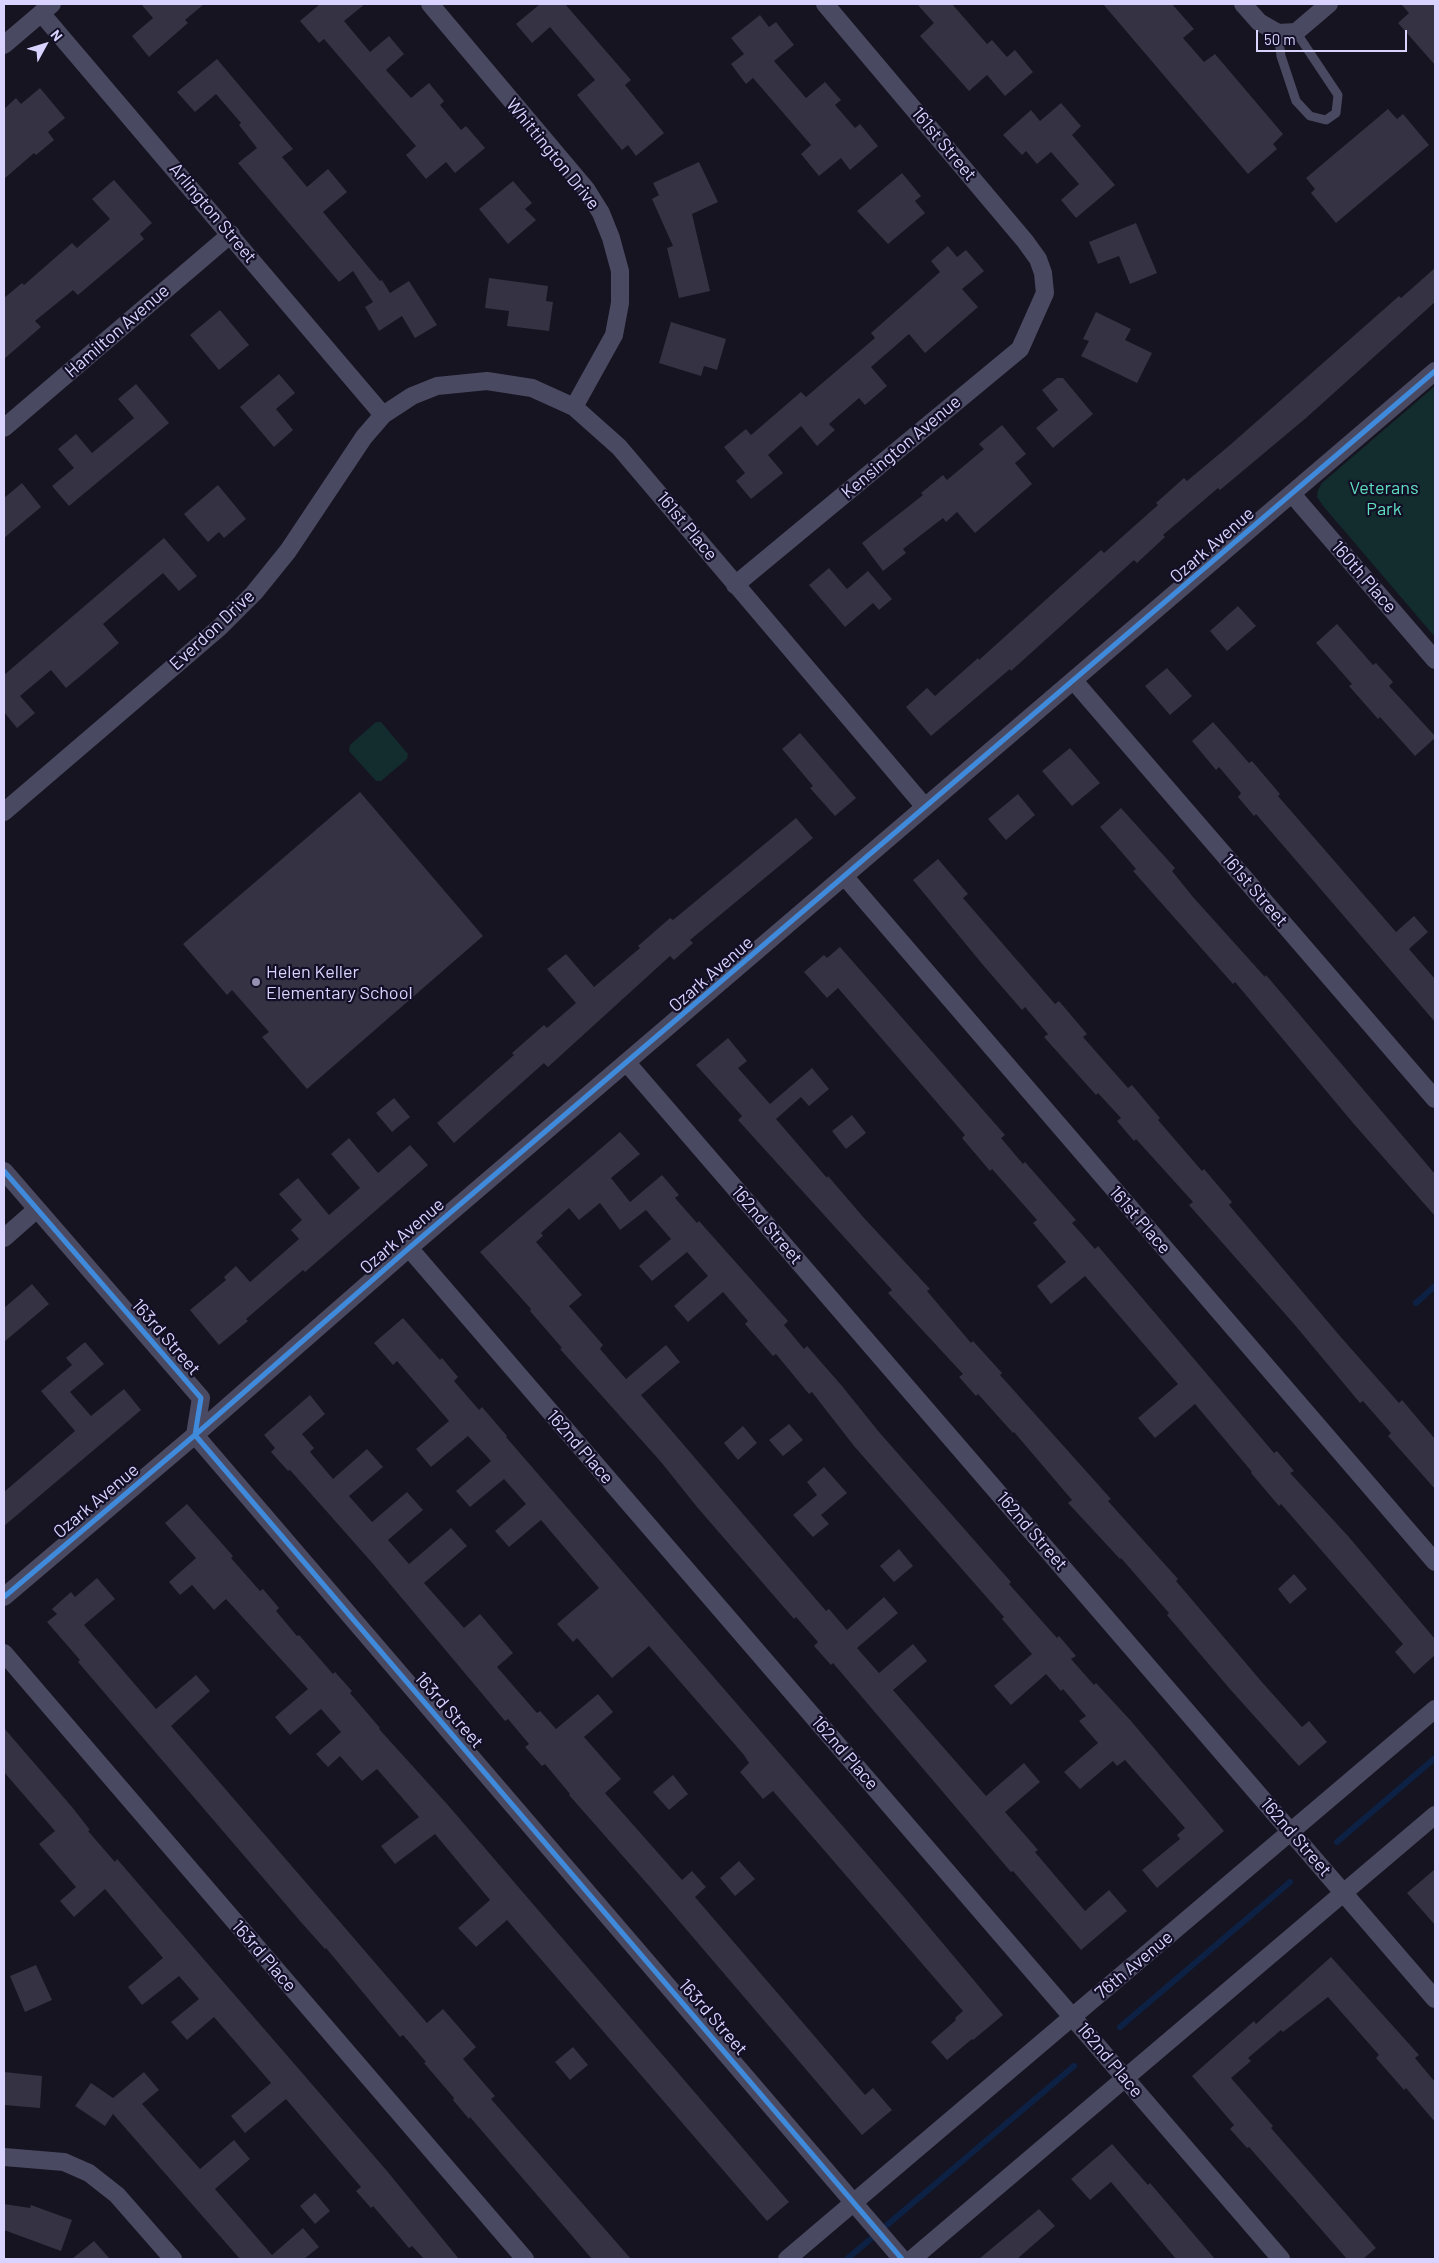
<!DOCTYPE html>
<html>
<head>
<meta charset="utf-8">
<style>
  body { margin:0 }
  #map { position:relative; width:1439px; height:2263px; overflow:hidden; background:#161421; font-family:Barlow,sans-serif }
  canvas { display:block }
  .frame { position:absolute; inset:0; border:5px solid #d9d4ff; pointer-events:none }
  .north { position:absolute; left:20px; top:20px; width:50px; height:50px; -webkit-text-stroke:4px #130f26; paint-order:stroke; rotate:51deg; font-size:14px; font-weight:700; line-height:20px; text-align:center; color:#d9d4ff }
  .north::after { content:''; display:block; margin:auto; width:18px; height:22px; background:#d9d4ff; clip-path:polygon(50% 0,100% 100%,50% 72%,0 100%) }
  .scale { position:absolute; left:1256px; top:30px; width:151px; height:22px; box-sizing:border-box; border:2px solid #d9d4ff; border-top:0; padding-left:6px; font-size:15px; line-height:18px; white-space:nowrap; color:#d9d4ff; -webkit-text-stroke:4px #130f26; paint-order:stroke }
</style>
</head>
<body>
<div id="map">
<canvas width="1439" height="2263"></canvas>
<div class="frame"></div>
<div class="north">N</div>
<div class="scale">50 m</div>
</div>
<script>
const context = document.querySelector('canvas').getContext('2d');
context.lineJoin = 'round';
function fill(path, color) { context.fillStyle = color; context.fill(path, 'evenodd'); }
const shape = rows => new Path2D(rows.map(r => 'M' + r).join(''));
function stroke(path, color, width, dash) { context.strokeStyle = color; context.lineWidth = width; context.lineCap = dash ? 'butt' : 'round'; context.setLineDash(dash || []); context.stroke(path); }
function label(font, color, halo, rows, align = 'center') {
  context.font = font + ' Barlow,sans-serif'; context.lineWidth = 4.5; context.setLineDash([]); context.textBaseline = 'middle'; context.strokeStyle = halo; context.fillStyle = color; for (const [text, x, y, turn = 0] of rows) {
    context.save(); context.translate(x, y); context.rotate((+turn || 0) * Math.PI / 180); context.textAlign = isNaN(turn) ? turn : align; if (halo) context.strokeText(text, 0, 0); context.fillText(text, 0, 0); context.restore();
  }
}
const green = shape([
  [1435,386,1435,637,1324,507,1317,497,1318,490,1322,483],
  [376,722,381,722,408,754,407,759,381,781,376,781,349,751,350,745]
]);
const stream = shape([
  [1416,1303,1435,1286],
  [1337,1842,1435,1758],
  [1120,2027,1290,1882],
  [847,2259,1074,2066]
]);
const building = shape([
  [141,4,204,4,185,20,188,23,149,57,132,36,153,18],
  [320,4,365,4,344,21,370,52,389,36,404,54,386,70,411,98,429,83,444,101,440,105,461,130,466,126,485,148,455,173,446,162,426,179,406,155,416,146,324,39,319,43,300,21],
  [540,4,565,4,631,80,625,85,664,133,636,156,628,145,622,150,577,95,595,80,550,27,532,43,516,24],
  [917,4,952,4,987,44,992,40,1007,57,1015,50,1033,72,1005,96,987,75,969,91,920,36,934,23],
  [1103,4,1172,4,1194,29,1183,38,1204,62,1215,54,1283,134,1273,144,1277,149,1248,174],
  [1401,4,1435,4,1435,65,1398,23,1409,13],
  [760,15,769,27,776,22,794,45,774,61,806,98,825,82,841,100,835,105,855,128,860,124,878,146,850,170,841,158,819,176,801,154,811,145,753,78,746,84,731,64,744,54,731,38],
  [217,59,293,149,282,157,307,187,328,169,347,192,323,212,380,281,382,280,390,293,409,281,437,325,415,338,402,316,379,331,365,307,373,302,353,271,339,282,238,163,257,148,239,125,241,123,216,94,195,112,177,92],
  [40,88,65,118,48,132,54,140,36,155,34,153,4,179,4,109,16,98,21,104],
  [1061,103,1081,126,1072,135,1115,185,1076,218,1061,200,1079,184,1051,152,1037,164,1026,151,1022,155,1003,135,1031,110,1040,121],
  [1388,109,1397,119,1403,114,1429,145,1336,223,1311,193,1315,189,1306,178],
  [699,162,718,202,692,214,710,291,679,298,667,248,673,246,652,199,659,195,653,183],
  [902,173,921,196,915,201,925,213,888,244,857,211],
  [114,180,152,223,140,234,144,239,78,295,73,290,35,321,41,327,4,359,4,298,22,283,24,285,72,243,77,248,110,219,92,199],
  [513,181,532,203,525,209,536,220,508,244,479,209],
  [1136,223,1157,273,1130,284,1119,256,1098,264,1089,242],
  [948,246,957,257,966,250,984,271,962,289,978,307,925,353,909,334,871,367,887,386,865,405,859,398,829,424,835,430,817,446,801,426,768,455,783,473,751,499,736,481,745,473,724,447,746,429,751,435,801,392,806,397,875,338,871,333,940,272,931,261],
  [1435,268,1435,302,1306,418,1220,490,1218,488,1163,535,1165,537,1137,563,1134,560,1011,671,1010,669,931,736,906,707,927,688,935,696,978,658,979,660,1101,550,1104,553,1158,505,1156,503,1184,478,1187,481,1230,445,1399,296,1401,298],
  [489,278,548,286,546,301,553,302,549,331,507,326,509,311,485,308],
  [220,310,249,345,219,370,190,335],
  [1096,312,1131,329,1125,340,1152,353,1137,383,1081,356,1089,341,1083,339],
  [671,322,726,339,717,370,704,366,701,376,659,363],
  [279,374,295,393,276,409,293,430,274,447,240,407],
  [1057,378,1063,378,1093,414,1053,448,1036,428,1058,410,1042,390],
  [136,384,169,423,69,506,52,486,74,468,58,449,76,434,92,453,134,418,118,399],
  [1002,425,1026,454,1015,463,1032,484,975,533,957,512,946,522,943,518,903,549,906,553,883,571,862,543,923,495,921,493,943,475,947,480,984,449,979,444],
  [22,483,41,507,4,538,4,498],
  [218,485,246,519,224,538,219,532,208,542,184,514],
  [164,538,197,576,179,591,163,573,130,601,103,624,119,643,84,673,66,688,51,670,20,696,35,713,17,728,4,712,4,675],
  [829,568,847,589,868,571,892,599,879,610,873,603,845,627,809,585],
  [1238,606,1256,626,1227,651,1210,631],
  [1337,624,1373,665,1376,663,1393,682,1389,686,1435,736,1435,738,1415,756,1380,717,1378,719,1349,686,1352,684,1316,643],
  [1167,668,1192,696,1170,715,1145,686],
  [1213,722,1249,763,1252,761,1280,794,1278,796,1396,932,1414,916,1428,932,1409,949,1435,979,1435,1022,1256,814,1254,816,1238,797,1241,793,1219,767,1216,770,1192,741],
  [800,733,856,798,835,816,810,788,813,786,782,749],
  [1070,748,1100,783,1072,806,1042,771],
  [360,792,483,936,307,1089,262,1037,269,1032,232,990,227,995,183,944],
  [1018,794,1035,815,1006,840,988,819],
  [1121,808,1175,868,1172,871,1193,897,1265,977,1266,975,1435,1174,1435,1216,1353,1123,1235,982,1233,984,1133,871,1136,869,1100,827],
  [796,818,813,838,690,940,693,943,674,960,670,956,548,1067,544,1063,454,1143,437,1123,514,1055,512,1053,544,1025,547,1028,576,1003,547,969,566,954,594,987,640,948,638,946,670,918,673,920],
  [938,859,968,894,963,898,1055,1004,1059,1001,1087,1034,1083,1037,1128,1088,1132,1085,1160,1118,1158,1120,1202,1171,1204,1169,1232,1202,1229,1205,1339,1335,1399,1403,1402,1400,1435,1439,1435,1489,1388,1436,1391,1433,1363,1401,1360,1403,1294,1324,1189,1205,1193,1202,1136,1139,1134,1141,1117,1121,1121,1118,1098,1093,1096,1095,1061,1056,1044,1037,1048,1034,1025,1007,1022,1010,983,965,913,880],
  [840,947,1005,1135,1001,1138,1023,1164,1025,1162,1076,1220,1072,1223,1095,1249,1098,1246,1274,1453,1277,1451,1294,1471,1290,1473,1348,1536,1435,1639,1435,1655,1414,1674,1395,1652,1403,1644,1281,1504,1279,1506,1251,1473,1252,1472,1195,1404,1155,1438,1138,1418,1178,1384,1085,1276,1051,1304,1037,1286,1066,1262,1033,1223,1037,1220,992,1169,990,1171,962,1138,965,1135,838,988,827,998,804,972,824,955,827,958],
  [728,1038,747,1061,738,1068,770,1104,812,1068,829,1089,809,1106,801,1097,776,1119,827,1178,828,1176,864,1218,930,1289,927,1291,971,1343,973,1341,1002,1373,1000,1375,1111,1499,1108,1501,1178,1579,1176,1581,1261,1681,1302,1727,1309,1721,1327,1742,1299,1766,1229,1688,1167,1615,1169,1613,1121,1558,1120,1559,1068,1503,1072,1500,1014,1432,1013,1433,978,1394,976,1396,959,1377,963,1374,888,1293,892,1290,738,1120,742,1116,696,1065],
  [394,1098,410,1117,392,1132,376,1113],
  [852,1115,866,1133,846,1149,832,1131],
  [620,1132,640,1154,611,1178,630,1202,662,1175,679,1195,675,1198,697,1223,699,1221,788,1321,784,1325,804,1349,807,1346,842,1386,879,1432,1011,1582,1009,1584,1057,1638,1059,1636,1076,1656,1071,1659,1094,1685,1096,1683,1131,1721,1224,1831,1157,1888,1142,1870,1180,1839,1177,1835,1185,1828,1125,1760,1117,1766,1113,1761,1080,1789,1064,1772,1098,1743,1079,1721,1086,1716,1063,1689,1061,1691,1046,1674,1011,1705,994,1686,1032,1654,1002,1619,1004,1617,854,1446,812,1392,809,1394,776,1354,773,1356,745,1324,748,1321,723,1292,688,1322,674,1306,708,1276,687,1252,652,1281,639,1266,671,1239,646,1210,620,1230,600,1203,579,1220,569,1208,541,1233,543,1236,536,1242,582,1295,569,1306,603,1345,600,1349,626,1379,666,1345,680,1362,641,1395,826,1611,829,1609,847,1630,884,1597,898,1613,857,1648,879,1673,913,1644,927,1661,893,1690,986,1796,1024,1763,1040,1782,1005,1812,1038,1850,1035,1852,1085,1911,1109,1890,1127,1911,1081,1950,1013,1871,1011,1872,833,1663,831,1665,814,1646,818,1642,796,1617,794,1619,697,1507,661,1462,560,1349,562,1348,530,1311,531,1309,480,1252],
  [349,1138,378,1173,410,1145,428,1165,305,1272,303,1270,246,1319,248,1321,219,1345,190,1310,226,1280,224,1277,236,1266,250,1282,299,1239,291,1230,302,1220,279,1194,298,1178,329,1215,360,1188,331,1154],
  [32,1284,49,1304,4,1342,4,1308],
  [403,1318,440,1360,442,1358,458,1377,454,1381,479,1410,482,1407,507,1436,506,1437,904,1897,1003,2015,973,2040,972,2039,947,2060,931,2042,956,2020,955,2018,963,2011,773,1791,763,1799,740,1772,749,1763,744,1755,649,1646,612,1678,577,1638,573,1642,557,1624,599,1588,541,1520,509,1547,495,1531,526,1504,504,1479,470,1507,456,1491,491,1461,468,1436,431,1467,416,1449,449,1421,397,1361,393,1365,374,1343],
  [85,1342,104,1364,70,1392,91,1416,124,1389,141,1410,4,1526,4,1492,75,1431,41,1391,72,1365,66,1358],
  [310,1395,325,1414,302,1434,314,1448,310,1452,333,1479,367,1449,383,1467,349,1496,372,1522,407,1492,423,1510,388,1540,409,1564,451,1528,467,1546,424,1583,464,1628,480,1614,513,1653,497,1667,537,1713,540,1711,556,1729,598,1694,613,1712,584,1737,621,1779,605,1793,682,1880,692,1871,706,1887,695,1897,865,2095,873,2088,892,2110,862,2135,650,1887,569,1795,570,1794,545,1764,542,1766,525,1747,529,1744,508,1719,505,1721,374,1565,290,1470,288,1471,271,1452,275,1448,264,1435],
  [789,1424,803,1440,783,1456,769,1440],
  [743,1426,757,1443,738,1460,724,1443],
  [824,1467,847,1493,821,1515,829,1524,813,1537,793,1515,817,1495,807,1482],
  [187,1504,233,1556,231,1558,260,1591,263,1589,279,1608,276,1611,297,1636,299,1635,333,1674,335,1672,352,1691,350,1693,380,1728,379,1729,447,1804,789,2202,767,2221,507,1920,476,1947,458,1928,490,1900,435,1834,395,1864,381,1846,419,1817,377,1769,362,1781,340,1756,328,1767,316,1754,341,1732,321,1709,290,1735,275,1717,308,1689,226,1599,214,1610,192,1585,180,1595,169,1582,196,1558,165,1523],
  [899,1549,913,1566,894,1582,880,1566],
  [1294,1574,1307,1589,1290,1604,1278,1589],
  [97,1578,115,1599,84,1625,156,1709,196,1675,210,1691,171,1726,427,2023,443,2009,476,2047,463,2059,495,2096,491,2099,631,2259,592,2259,470,2117,469,2119,453,2100,454,2098,424,2063,426,2062,403,2035,400,2037,326,1948,325,1949,300,1921,78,1662,80,1660,47,1622,57,1614,52,1609,71,1592,75,1597],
  [4,1728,72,1807,90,1830,88,1831,115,1862,117,1859,387,2171,459,2259,424,2259,412,2246,409,2248,373,2206,371,2208,356,2191,361,2187,286,2099,245,2133,231,2116,271,2083,214,2017,187,2040,171,2022,199,1999,179,1976,142,2005,128,1987,163,1958,105,1889,74,1917,60,1901,76,1887,39,1844,55,1831,4,1772],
  [673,1775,688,1794,669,1810,653,1792],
  [739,1861,755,1879,735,1896,720,1878],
  [1435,1869,1435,1925,1407,1893],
  [1331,1957,1419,2055,1415,2058,1435,2082,1435,2122,1406,2088,1404,2090,1376,2058,1379,2055,1328,1997,1283,2032,1281,2030,1248,2058,1251,2061,1231,2078,1273,2126,1271,2128,1376,2248,1363,2259,1347,2259,1249,2147,1247,2148,1230,2129,1234,2125,1192,2076,1254,2021,1256,2024],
  [36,1965,52,2000,25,2012,10,1976],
  [573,2047,588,2065,570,2080,555,2062],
  [4,2072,42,2076,40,2108,4,2105],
  [144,2072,159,2090,142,2104,200,2169,234,2140,250,2159,215,2189,272,2255,303,2228,319,2247,304,2259,240,2259,113,2114,105,2126,75,2106,91,2083,113,2098],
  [1112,2144,1148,2185,1150,2183,1215,2259,1176,2259,1111,2182,1090,2200,1071,2179],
  [315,2193,330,2211,315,2224,300,2206],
  [4,2204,30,2208,31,2205,72,2220,61,2251,4,2230],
  [1039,2209,1055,2226,1017,2259,979,2259],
  [94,2241,110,2259,72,2259]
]);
const service = shape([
  [1278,33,1281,56,1296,101,1310,116,1326,120,1336,113,1338,95,1296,32]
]);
const minor = shape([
  [430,4,586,189,601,213,611,238,620,271,620,303,614,335,574,407],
  [1243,4,1259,22,1278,33,1296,32,1329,4],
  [41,13,383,415],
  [4,45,52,4],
  [4,428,231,234],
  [1292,494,1435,660],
  [735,585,1020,349,1045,293,1043,273,1038,259,1025,241,825,4],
  [1074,681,1435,1099],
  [4,812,220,627,254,593,288,551,364,437,383,415,412,396,437,386,487,381,532,388,574,407,619,447,925,807],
  [845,877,1435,1562],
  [627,1063,1435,1999],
  [4,1171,201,1398,195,1435,902,2259],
  [4,1238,37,1209],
  [409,1248,1281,2259],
  [4,1597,195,1435,409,1248,1435,371],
  [4,1653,525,2259],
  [4,2157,64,2162,89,2173,117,2195,173,2259],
  [787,2259,1435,1709],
  [912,2259,1435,1815]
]);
const cycleway = shape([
  [4,1171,201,1398,195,1435,902,2259],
  [4,1597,195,1435,409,1248,1435,371]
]);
const markers = [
  [256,982,5,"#9591b1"]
];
const streetNames = [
  ["161st Street",944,144,50],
  ["Whittington Drive",553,154,51],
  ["Arlington Street",213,213,50],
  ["Hamilton Avenue",117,331,-41],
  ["Kensington Avenue",901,447,-40],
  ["161st Place",687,526,50],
  ["Ozark Avenue",1212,545,-41],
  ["160th Place",1364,577,49],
  ["Everdon Drive",212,630,-43],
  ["161st Street",1255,890,49],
  ["Ozark Avenue",711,974,-41],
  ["161st Place",1140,1220,49],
  ["162nd Street",767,1225,49],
  ["Ozark Avenue",402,1236,-41],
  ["163rd Street",166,1337,49],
  ["162nd Place",580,1447,49],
  ["Ozark Avenue",96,1501,-40],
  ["162nd Street",1032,1531,49],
  ["163rd Street",449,1710,49],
  ["162nd Place",845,1753,49],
  ["162nd Street",1296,1837,49],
  ["163rd Place",264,1956,49],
  ["76th Avenue",1134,1965,-40],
  ["163rd Street",713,2017,49],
  ["162nd Place",1110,2060,50]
];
const parkNames = [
  ["Veterans",1384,488],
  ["Park",1384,509]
];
const poiNames = [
  ["Helen Keller",266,972],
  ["Elementary School",266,993]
];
fill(green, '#132c2d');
stroke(stream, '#0d2144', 6);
fill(building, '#343243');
stroke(service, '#4a4962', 9);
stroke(minor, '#4a4962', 18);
stroke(cycleway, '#408adc', 5);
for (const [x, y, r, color] of markers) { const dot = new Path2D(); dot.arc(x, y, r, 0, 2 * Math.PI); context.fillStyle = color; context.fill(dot); stroke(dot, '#130f26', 2); }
label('18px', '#d9d4ff', '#130f26', streetNames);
label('18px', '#5fe0c0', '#130f26', parkNames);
label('18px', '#d9d4ff', '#130f26', poiNames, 'left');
</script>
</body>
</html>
